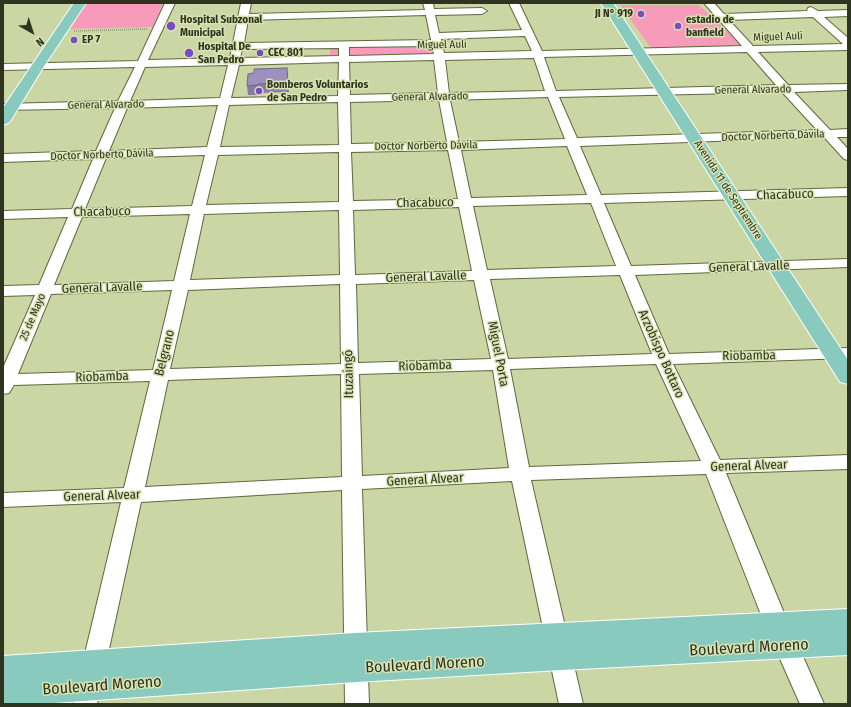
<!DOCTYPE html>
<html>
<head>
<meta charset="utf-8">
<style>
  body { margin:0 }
  #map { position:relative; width:851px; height:707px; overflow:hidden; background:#cbd6a5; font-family:"Fira Sans Condensed",sans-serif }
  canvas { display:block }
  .frame { position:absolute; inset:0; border:4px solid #2f3420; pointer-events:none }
  .north { position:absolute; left:12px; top:12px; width:40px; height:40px; -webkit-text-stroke:3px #d8e3b2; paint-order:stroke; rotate:141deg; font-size:11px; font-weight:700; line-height:16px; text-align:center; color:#2f3420 }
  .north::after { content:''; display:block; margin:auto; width:14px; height:18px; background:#2f3420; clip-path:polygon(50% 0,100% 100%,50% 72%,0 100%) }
</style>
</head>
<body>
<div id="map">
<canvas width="851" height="707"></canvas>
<div class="frame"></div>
<div class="north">N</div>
</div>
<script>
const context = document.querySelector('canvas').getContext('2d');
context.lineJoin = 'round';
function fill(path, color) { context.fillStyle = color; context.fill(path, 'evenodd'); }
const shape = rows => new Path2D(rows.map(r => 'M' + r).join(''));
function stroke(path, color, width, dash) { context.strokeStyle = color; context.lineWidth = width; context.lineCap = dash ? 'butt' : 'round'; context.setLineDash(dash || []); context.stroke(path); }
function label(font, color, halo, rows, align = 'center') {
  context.font = font + ' "Fira Sans Condensed",sans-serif'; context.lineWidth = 3; context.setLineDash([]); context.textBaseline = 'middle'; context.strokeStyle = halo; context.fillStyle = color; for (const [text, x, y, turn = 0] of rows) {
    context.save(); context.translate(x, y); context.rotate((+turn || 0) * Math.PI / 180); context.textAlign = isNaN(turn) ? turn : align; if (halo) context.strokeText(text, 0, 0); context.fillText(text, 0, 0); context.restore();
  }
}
const green = shape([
  [85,3,163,3,153,27,69,29],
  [620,5,699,5,744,47,654,52],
  [434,44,439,55,330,58,330,46]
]);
const path = shape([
  [74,31,147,29]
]);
const minor = shape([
  [165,3,175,3,148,60,230,58,241,3,251,3,249,14,425,10,423,3,433,3,434,9,482,8,487,11,482,14,435,15,439,33,522,30,509,3,519,3,542,51,742,46,704,3,714,3,724,14,807,11,808,8,811,7,818,11,848,10,848,16,824,17,848,38,848,50,758,52,788,85,848,84,848,90,794,92,830,130,848,129,848,137,837,137,848,149,848,160,844,159,824,137,580,146,601,195,848,188,848,196,604,203,631,266,848,259,848,267,635,275,669,354,848,348,848,358,673,364,720,460,848,455,848,469,726,473,789,625,824,704,800,704,765,625,706,474,531,480,583,704,559,704,512,481,362,489,369,704,345,704,342,490,141,502,97,704,73,704,121,502,3,507,3,493,124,488,150,381,14,385,9,393,3,394,3,368,35,295,3,296,3,286,39,285,68,217,3,219,3,211,72,209,93,159,3,162,3,154,96,151,115,108,3,110,3,104,118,101,135,67,3,70,3,64,138,61,165,3],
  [426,15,431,40,244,43,248,20,426,15],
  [813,17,843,44,753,46,729,20,813,17],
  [525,36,532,51,444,53,441,39,525,36],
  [432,46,434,54,349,56,349,47,432,46],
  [339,48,339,56,240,58,242,49,339,48],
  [747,52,776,85,556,91,544,57,747,52],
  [534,58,545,91,449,93,445,60,534,58],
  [434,60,438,93,350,95,349,62,434,60],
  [339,62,338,96,231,98,239,65,339,62],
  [228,65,220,98,130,101,145,67,228,65],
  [782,92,817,130,577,138,559,97,782,92],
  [548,97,565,139,459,142,450,100,548,97],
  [439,100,447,142,351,144,350,102,439,100],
  [338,102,339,145,220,147,229,105,338,102],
  [218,105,207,147,109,151,127,108,218,105],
  [567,146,587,195,471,198,461,150,567,146],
  [448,150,458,199,353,201,351,152,448,150],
  [339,152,339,202,206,205,218,155,339,152],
  [205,155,192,206,85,209,106,158,205,155],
  [591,203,616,266,487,270,473,206,591,203],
  [459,207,472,271,355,275,353,210,459,207],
  [339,210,340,275,190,280,204,214,339,210],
  [190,214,174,281,54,285,82,217,190,214],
  [620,275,652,354,508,359,490,279,620,275],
  [474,280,491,359,358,363,356,284,474,280],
  [340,284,341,364,170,369,188,290,340,284],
  [172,290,153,370,18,374,51,294,172,290],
  [656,364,701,461,529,467,510,369,656,364],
  [493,370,509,468,362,476,359,374,493,370],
  [341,374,342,477,145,487,168,380,341,374]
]);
const major = shape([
  [74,3,86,3,44,66,11,120,8,123,3,125,3,108,74,3],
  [601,3,613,3,848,360,848,384,840,382,837,377,601,3],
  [848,609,848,655,561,670,356,682,39,704,3,704,3,656,355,633,848,609]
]);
const wall = shape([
  [288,77,289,92,259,93,258,95,248,95,247,86]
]);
const building = shape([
  [287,68,288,82,258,84,258,85,247,86,248,74,254,73,254,69,287,68]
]);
const markers = [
  [641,14,4,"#7a4ac2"],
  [171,26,5,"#7a4ac2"],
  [678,26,4,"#7a4ac2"],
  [74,40,4,"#7a4ac2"],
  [189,53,5,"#7a4ac2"],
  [260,53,4,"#7a4ac2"],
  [259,91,4,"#7a4ac2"]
];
const farPoinames = [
  ["JI N° 919",633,14,"right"],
  ["Hospital Subzonal",180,20],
  ["Municipal",180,33],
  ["estadio de",686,20],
  ["banfield",686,33],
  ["EP 7",82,40],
  ["Hospital De",198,47],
  ["San Pedro",198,60],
  ["CEC 801",268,53],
  ["Bomberos Voluntarios",267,85],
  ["de San Pedro",267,98]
];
const farStreetnames = [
  ["Miguel Auli",778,37,-2],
  ["Miguel Auli",442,45,-1],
  ["General Alvarado",753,90,-1],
  ["General Alvarado",430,97,-1],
  ["General Alvarado",106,105,-1],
  ["Doctor Norberto Dávila",773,136,-2],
  ["Doctor Norberto Dávila",426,146,-1],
  ["Doctor Norberto Dávila",102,155,-2],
  ["Avenida 11 de Septiembre",728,190,57],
  ["25 de Mayo",33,317,-67]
];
const streetNames = [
  ["Chacabuco",785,195,-2],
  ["Chacabuco",425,203,-1],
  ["Chacabuco",102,212,-1],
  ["General Lavalle",749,267,-2],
  ["General Lavalle",426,277,-2],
  ["General Lavalle",102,288,-2],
  ["Belgrano",165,353,-76],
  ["Miguel Porta",498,354,79],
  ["Arzobispo Bottaro",661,354,66],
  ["Riobamba",749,356,-1],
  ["Riobamba",425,366,-2],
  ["Ituzaingó",349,374,-91],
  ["Riobamba",102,377,-2],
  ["General Alvear",749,466,-2],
  ["General Alvear",425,480,-3],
  ["General Alvear",102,496,-2]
];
const nearStreetnames = [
  ["Boulevard Moreno",749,648,-3],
  ["Boulevard Moreno",425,665,-3],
  ["Boulevard Moreno",102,686,-4]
];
fill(green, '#f89bba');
stroke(minor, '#5f683b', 2);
stroke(major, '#fff', 2);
stroke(path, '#8f9872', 1.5, [1, 1]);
fill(minor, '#fff');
fill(major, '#89cabe');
fill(wall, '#887ca3');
fill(building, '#9e90bd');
stroke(building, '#6f6584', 1);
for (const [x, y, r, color] of markers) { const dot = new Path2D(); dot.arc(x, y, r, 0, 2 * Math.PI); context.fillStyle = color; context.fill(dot); stroke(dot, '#d8e3b2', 1.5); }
label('bold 11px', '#2f3420', '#d8e3b2', farPoinames, 'left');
label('11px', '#2f3420', '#d8e3b2', farStreetnames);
label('13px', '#2f3420', '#d8e3b2', streetNames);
label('16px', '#2f3420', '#d8e3b2', nearStreetnames);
</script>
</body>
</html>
